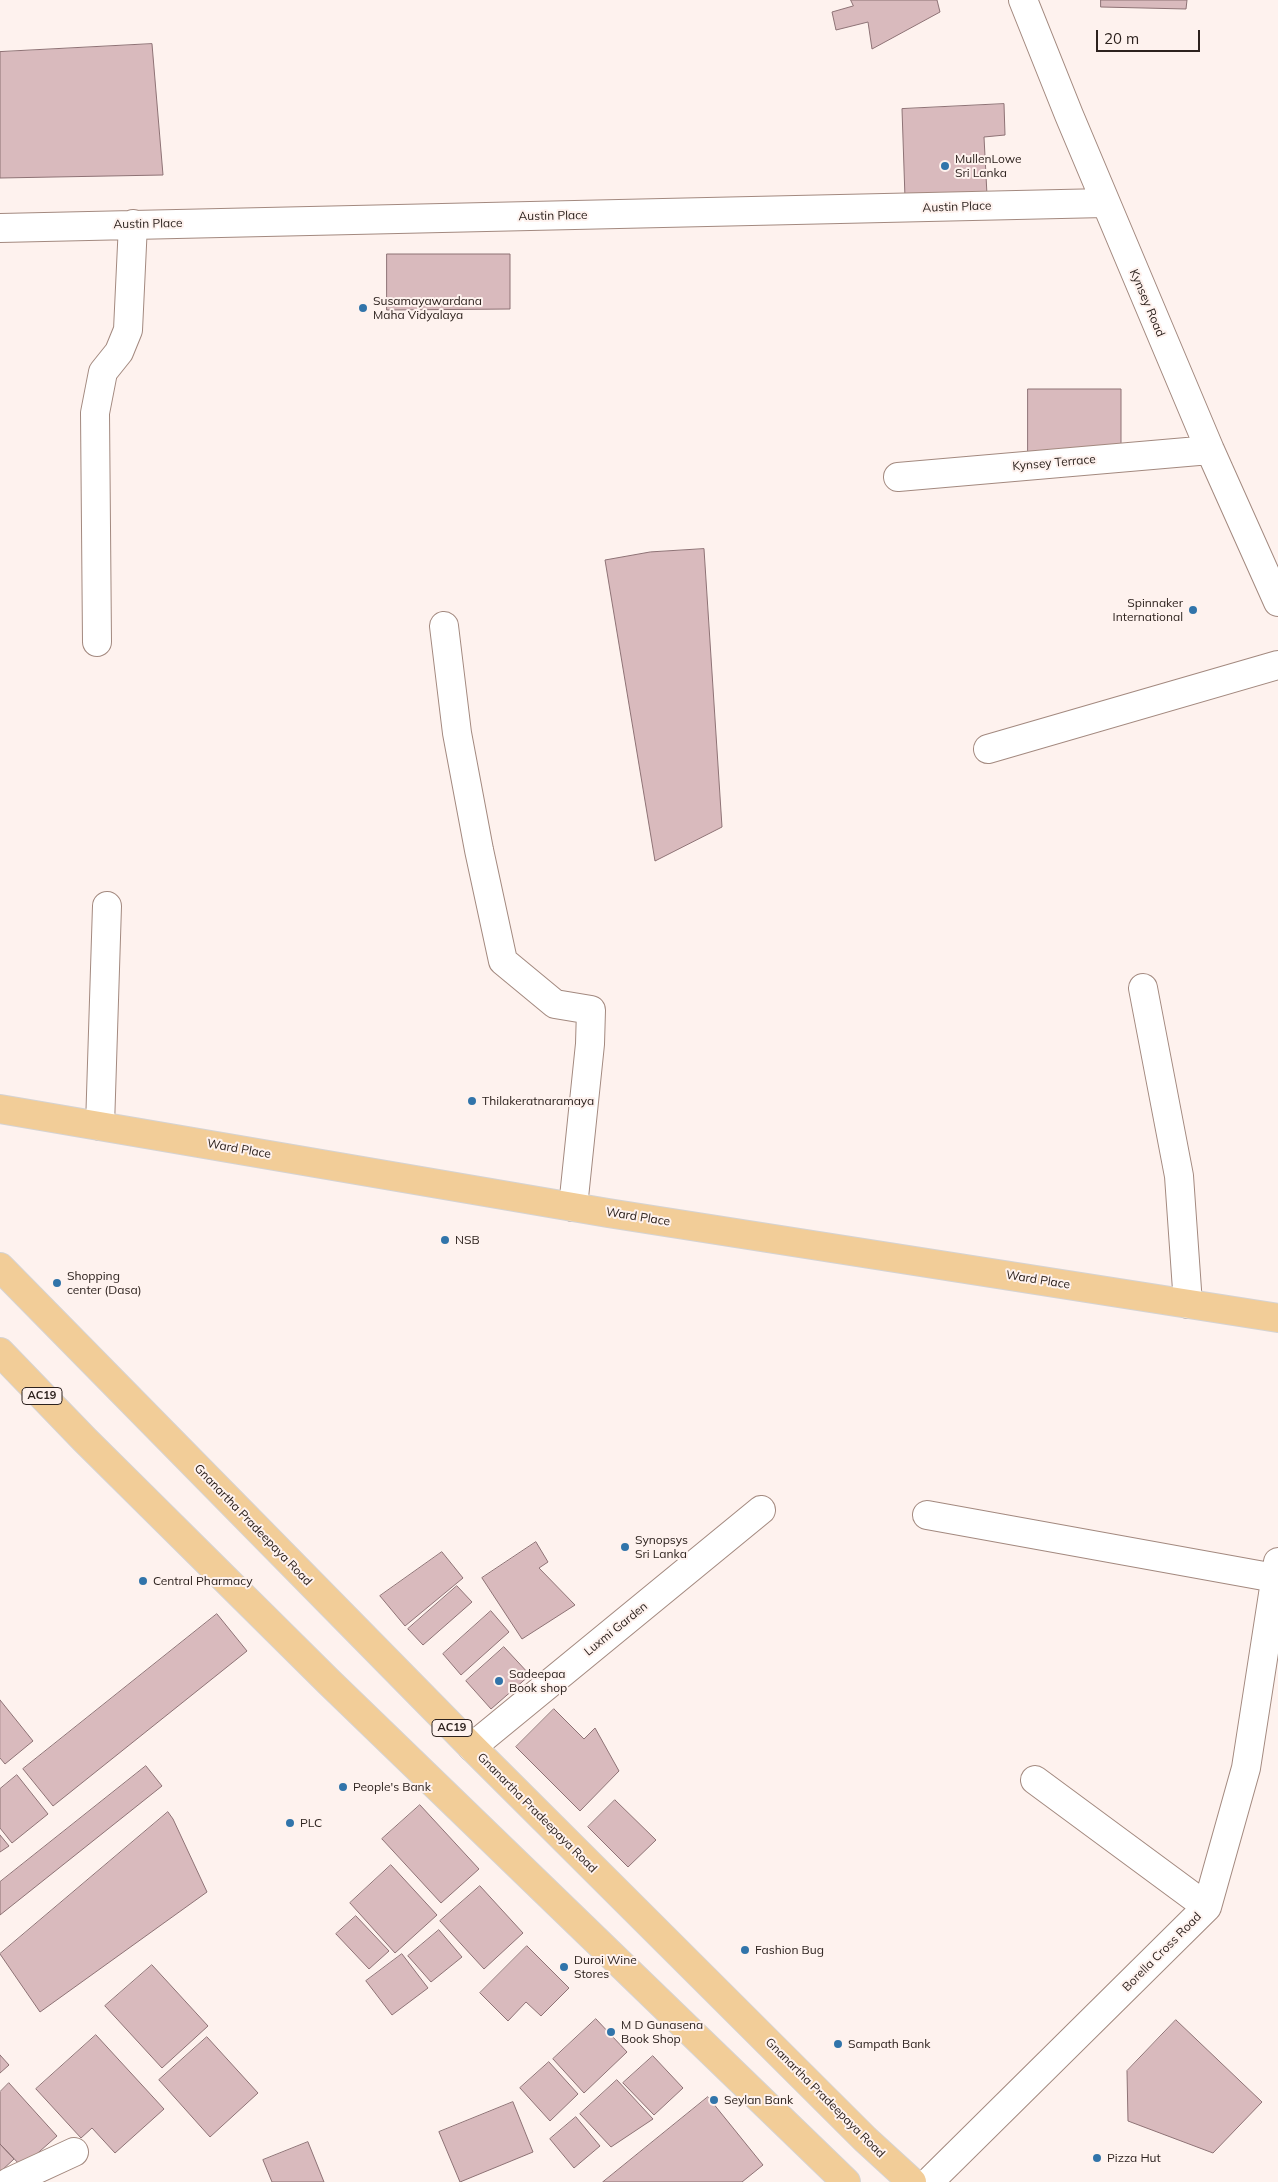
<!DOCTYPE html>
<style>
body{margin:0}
#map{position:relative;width:1278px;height:2182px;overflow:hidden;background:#fef2ee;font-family:Mulish,sans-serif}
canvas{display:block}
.scale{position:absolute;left:1096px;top:30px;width:104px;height:22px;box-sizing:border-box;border:2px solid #2d221e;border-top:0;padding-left:6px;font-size:15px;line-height:18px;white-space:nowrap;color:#2d221e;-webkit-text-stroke:4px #fef2ee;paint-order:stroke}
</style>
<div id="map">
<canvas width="1278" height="2182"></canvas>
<div class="scale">20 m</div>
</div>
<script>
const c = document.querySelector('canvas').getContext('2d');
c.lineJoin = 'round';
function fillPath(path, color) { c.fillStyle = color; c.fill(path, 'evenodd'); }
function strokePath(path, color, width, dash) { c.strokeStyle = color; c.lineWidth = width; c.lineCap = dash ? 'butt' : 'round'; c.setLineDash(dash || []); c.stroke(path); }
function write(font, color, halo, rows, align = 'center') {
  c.font = font + ' Mulish,sans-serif'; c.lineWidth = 4; c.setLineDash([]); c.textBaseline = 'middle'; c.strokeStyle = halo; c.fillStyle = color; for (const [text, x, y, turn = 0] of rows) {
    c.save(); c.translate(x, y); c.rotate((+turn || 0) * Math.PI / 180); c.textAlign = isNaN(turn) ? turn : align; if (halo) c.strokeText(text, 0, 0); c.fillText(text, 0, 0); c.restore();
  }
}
const building = new Path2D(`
 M851 0H937L940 12 872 49 868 22 836 30 832 12 853 6Z
 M1101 0H1187L1186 9 1101 7Z
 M152 44 163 175 0 178V52Z
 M1004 104 1005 135 984 137 987 195 905 198 902 109Z
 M387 254H510V309L387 310Z
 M1028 389H1121V454L1028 455Z
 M704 549 722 827 655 861 605 560 650 552Z
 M536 1542 548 1562 539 1568 575 1605 522 1639 482 1578Z
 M442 1552 463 1578 405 1626 380 1596Z
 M457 1586 472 1602 423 1645 408 1629Z
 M491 1611 509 1632 461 1675 443 1654Z
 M217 1614 247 1651 53 1806 23 1769Z
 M504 1647 530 1675 491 1709 466 1681Z
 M0 1700 33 1741 5 1764 0 1758Z
 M554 1709 584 1739 595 1728 619 1771 580 1811 516 1747Z
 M146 1766 162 1786 0 1915V1882Z
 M17 1775 48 1814 12 1843 0 1828V1789Z
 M615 1800 656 1840 628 1867 588 1827Z
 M420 1805 479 1869 441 1903 382 1839Z
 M168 1812 173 1819 207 1892 40 2012 0 1954Z
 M0 1835 9 1846 0 1852Z
 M391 1865 437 1915 395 1953 350 1903Z
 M480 1886 523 1933 484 1969 440 1921Z
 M356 1916 389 1951 369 1969 336 1934Z
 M439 1930 462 1957 431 1982 408 1956Z
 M527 1946 569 1988 541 2016 526 2002 508 2021 480 1993Z
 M402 1954 428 1988 392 2015 366 1981Z
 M152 1965 208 2026 162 2068 105 2006Z
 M596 2019 627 2052 584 2093 553 2059Z
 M1176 2020 1262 2102 1213 2153 1128 2121 1127 2071Z
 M96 2035 164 2109 115 2153 92 2128 81 2138 36 2089Z
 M207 2037 258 2093 210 2137 159 2080Z
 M0 2055 9 2065 0 2073Z
 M653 2056 683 2088 654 2115 623 2083Z
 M549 2062 578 2094 550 2121 520 2088Z
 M617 2080 653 2119 611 2147 580 2114Z
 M9 2083 57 2136 22 2167 0 2144V2092Z
 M708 2097 763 2165 742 2182H603Z
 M513 2102 533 2152 460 2182 439 2132Z
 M576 2117 600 2146 574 2168 550 2139Z
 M308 2142 324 2182H272L263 2160Z
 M0 2144 14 2159 0 2172Z`);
const minor = new Path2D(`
 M1023 0 1069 115 1210 450 1278 602
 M0 228 1105 203
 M898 477 1210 450
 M444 626 457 733 479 850 503 961 555 1004 591 1010 590 1044 573 1207
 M97 642 95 413 103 372 119 352 128 330 133 224
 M988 749 1278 665
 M1143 988 1179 1176 1188 1304
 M100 1126 107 906
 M927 1515 1275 1578
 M472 1747 761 1510
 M1035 1780 1207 1907
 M9 2182 74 2152
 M929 2182 1207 1907 1246 1768 1278 1562`);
const major = new Path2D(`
 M0 1109 608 1213 1278 1318
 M0 1267 472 1747 865 2139 912 2182
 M0 1352 85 1440 329 1682 846 2182`);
const markers = [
 [945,166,5,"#3174aa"],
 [363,308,5,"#3174aa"],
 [1193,610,5,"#3174aa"],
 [472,1101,5,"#3174aa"],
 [445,1240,5,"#3174aa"],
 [57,1283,5,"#3174aa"],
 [625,1547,5,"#3174aa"],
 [143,1581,5,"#3174aa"],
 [499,1681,5,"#3174aa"],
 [343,1787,5,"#3174aa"],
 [290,1823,5,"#3174aa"],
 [745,1950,5,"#3174aa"],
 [564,1967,5,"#3174aa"],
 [611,2032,5,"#3174aa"],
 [838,2044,5,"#3174aa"],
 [714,2100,5,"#3174aa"],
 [1097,2158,5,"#3174aa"]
];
const shields = [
 [42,1396,40],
 [452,1728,40]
];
const shieldNames = [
 ["AC19",42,1396],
 ["AC19",452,1728]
];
const poiNames = [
 ["MullenLowe",955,159],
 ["Sri Lanka",955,173],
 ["Susamayawardana",373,301],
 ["Maha Vidyalaya",373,315],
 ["Spinnaker",1183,603,"right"],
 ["International",1183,617,"right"],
 ["Thilakeratnaramaya",482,1101],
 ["NSB",455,1240],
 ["Shopping",67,1276],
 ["center (Dasa)",67,1290],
 ["Synopsys",635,1540],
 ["Sri Lanka",635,1554],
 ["Central Pharmacy",153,1581],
 ["Sadeepaa",509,1674],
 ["Book shop",509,1688],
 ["People's Bank",353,1787],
 ["PLC",300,1823],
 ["Fashion Bug",755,1950],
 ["Duroi Wine",574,1960],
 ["Stores",574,1974],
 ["M D Gunasena",621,2025],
 ["Book Shop",621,2039],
 ["Sampath Bank",848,2044],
 ["Seylan Bank",724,2100],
 ["Pizza Hut",1107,2158]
];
const streetNames = [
 ["Austin Place",957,207,-2],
 ["Austin Place",553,216,-1],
 ["Austin Place",148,224,-1],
 ["Kynsey Road",1147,303,67],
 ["Kynsey Terrace",1054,463,-5],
 ["Ward Place",239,1149,10],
 ["Ward Place",638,1217,9],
 ["Ward Place",1038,1280,9],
 ["Gnanartha Pradeepaya Road",253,1525,46],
 ["Luxmi Garden",616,1629,-39],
 ["Gnanartha Pradeepaya Road",537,1813,45],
 ["Borella Cross Road",1162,1952,-45],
 ["Gnanartha Pradeepaya Road",825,2098,45]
];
fillPath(building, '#d9babd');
strokePath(building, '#8e7275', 1);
strokePath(minor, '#a3897f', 30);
strokePath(major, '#d5d3d2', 30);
strokePath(minor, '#fff', 28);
strokePath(major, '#f2cd98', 28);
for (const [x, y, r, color] of markers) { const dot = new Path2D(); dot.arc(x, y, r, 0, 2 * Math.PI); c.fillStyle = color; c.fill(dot); strokePath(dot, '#fef2ee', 2); }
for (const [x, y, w] of shields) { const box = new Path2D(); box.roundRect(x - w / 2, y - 8.5, w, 17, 4); c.fillStyle = '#fef2ee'; c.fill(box); strokePath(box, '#2d221e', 1); }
write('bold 11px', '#2d221e', null, shieldNames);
write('12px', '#2d221e', '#fef2ee', poiNames, 'left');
write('12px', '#2d221e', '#fef2ee', streetNames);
</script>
